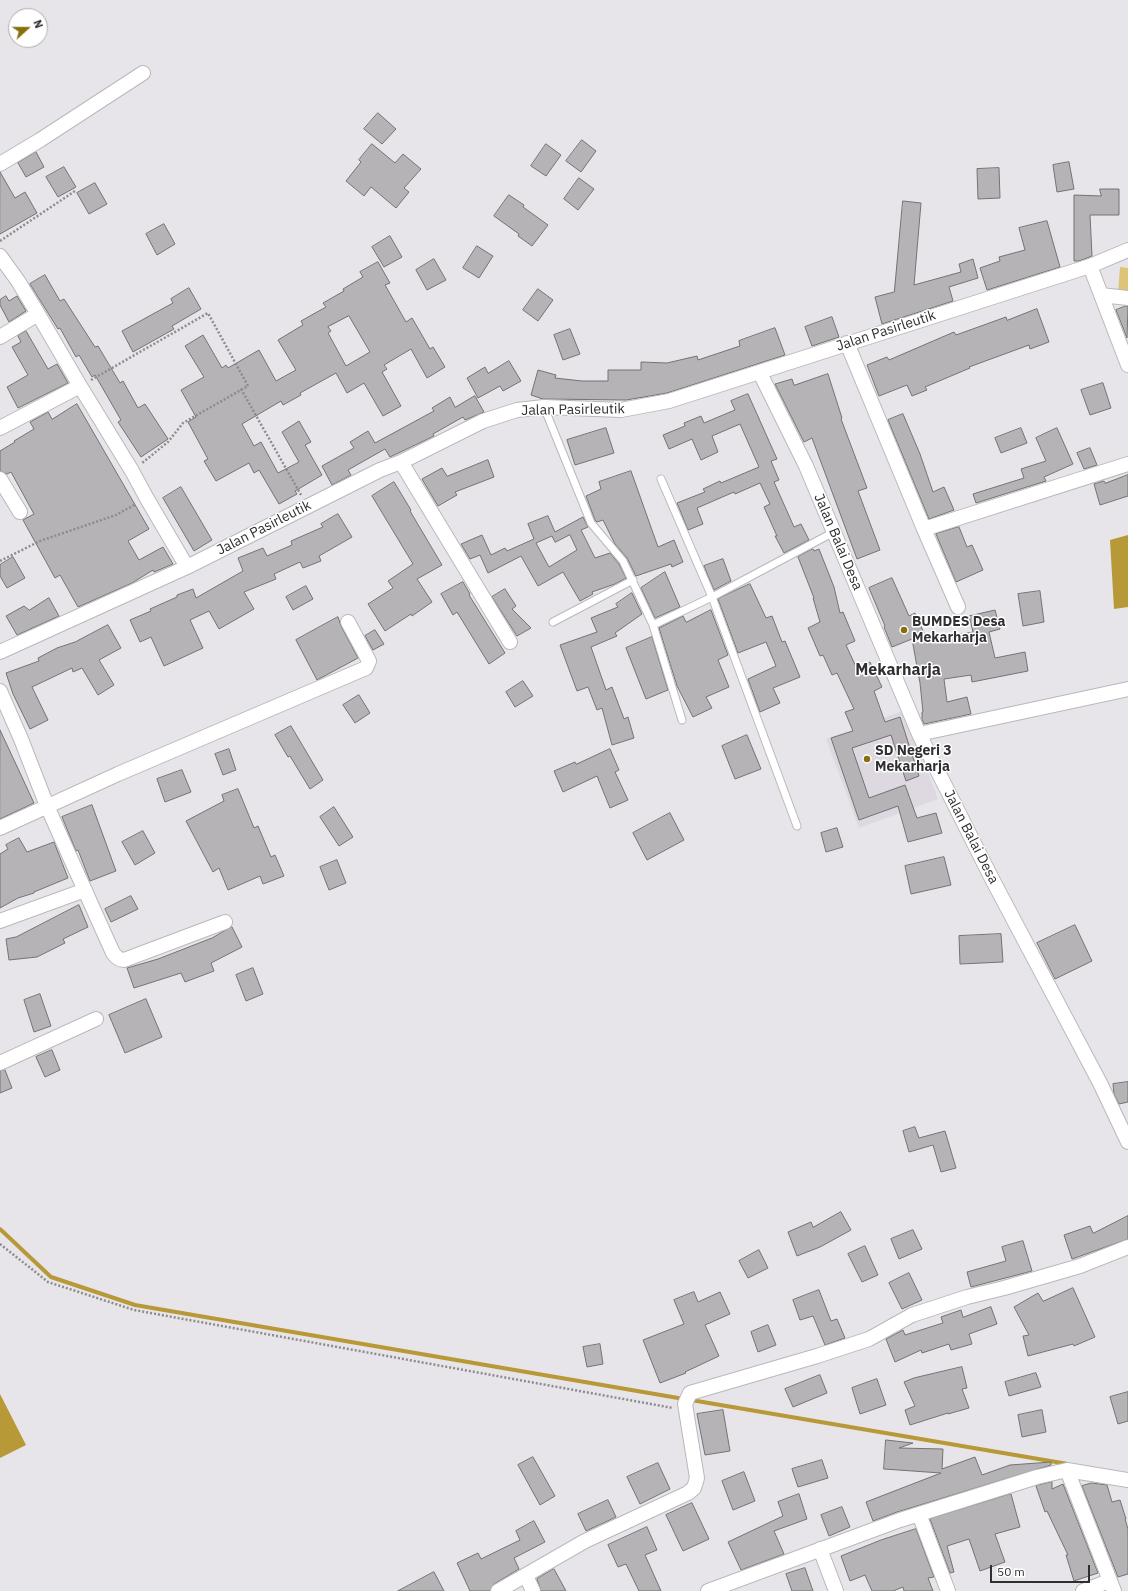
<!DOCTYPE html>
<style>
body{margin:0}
#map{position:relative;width:1128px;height:1591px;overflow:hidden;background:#e7e5e9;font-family:"IBM Plex Sans",sans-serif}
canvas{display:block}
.north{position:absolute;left:8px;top:8px;width:40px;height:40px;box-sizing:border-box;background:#fff;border:1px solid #acabac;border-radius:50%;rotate:69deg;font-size:11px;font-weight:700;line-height:16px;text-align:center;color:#2f2e30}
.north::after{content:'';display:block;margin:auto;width:14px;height:18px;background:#886e0d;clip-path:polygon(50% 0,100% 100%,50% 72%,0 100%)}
.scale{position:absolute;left:990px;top:1565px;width:100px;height:18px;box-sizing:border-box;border:2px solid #2f2e30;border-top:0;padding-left:5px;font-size:12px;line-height:14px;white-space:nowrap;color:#2f2e30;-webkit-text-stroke:3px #fff;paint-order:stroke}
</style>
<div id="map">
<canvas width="1128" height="1591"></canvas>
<div class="north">N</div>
<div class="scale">50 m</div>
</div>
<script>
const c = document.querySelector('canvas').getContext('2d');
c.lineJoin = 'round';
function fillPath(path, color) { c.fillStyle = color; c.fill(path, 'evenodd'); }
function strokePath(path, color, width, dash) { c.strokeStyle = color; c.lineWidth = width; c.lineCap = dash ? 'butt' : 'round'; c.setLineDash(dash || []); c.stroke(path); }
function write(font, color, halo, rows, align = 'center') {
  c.font = font + ' "IBM Plex Sans",sans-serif'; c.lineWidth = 3; c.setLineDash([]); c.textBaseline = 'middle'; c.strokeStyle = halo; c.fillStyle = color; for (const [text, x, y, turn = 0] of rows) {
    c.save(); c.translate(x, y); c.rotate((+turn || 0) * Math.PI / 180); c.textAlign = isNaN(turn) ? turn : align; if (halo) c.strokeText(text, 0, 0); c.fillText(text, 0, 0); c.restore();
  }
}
const built = new Path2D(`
 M905 710 938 799 859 828 826 739Z`);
const green = new Path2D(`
 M1120 267 1128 268V294L1118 293Z`);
const water = new Path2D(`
 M1128 535V607L1114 609 1110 540Z
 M0 1394 26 1445 0 1458Z`);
const stream = new Path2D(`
 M0 1229 51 1277 135 1305 684 1399
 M691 1400 1068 1464`);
const building = new Path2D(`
 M378 113 396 129 382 144 364 129Z
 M582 140 596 151 581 172 566 161Z
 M372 144 395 163 403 154 421 169 404 188 409 192 396 208 371 187 364 196 346 181 361 162 359 160Z
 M546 144 561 155 546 176 531 166Z
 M36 152 44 167 26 177 18 163Z
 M1069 162 1074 189 1057 192 1053 165Z
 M64 167 76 187 58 197 46 177Z
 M999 168 1000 198 978 199 977 169Z
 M0 172 15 198 25 192 37 213 0 234Z
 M579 178 594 189 578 210 564 199Z
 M95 183 107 204 89 214 77 193Z
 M1100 189H1119V215H1090L1092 256 1079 261H1074V195L1101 196Z
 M509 195 524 205 523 207 548 225 532 246 518 236 519 234 494 216Z
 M903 201 921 203 914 285 961 272 959 264 973 259 978 278 949 287 953 301 882 324 875 297 894 292Z
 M1047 221 1060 267 987 290 980 268 1000 261 999 257 1025 250 1019 228Z
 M164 224 175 244 157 255 146 234Z
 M390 236 402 257 384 267 372 247Z
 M477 246 493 256 479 278 463 268Z
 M434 259 446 280 427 290 416 270Z
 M378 262 390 283 385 285 406 322 412 318 430 349 433 347 445 367 427 378 411 349 384 365 387 369 382 372 401 406 383 416 364 383 347 393 336 373 300 393 301 395 283 405 281 401 242 424 254 446 261 442 278 473 299 462 282 432 299 421 311 442 305 445 322 475 295 491 297 494 279 504 259 470 254 473 249 463 216 481 204 461 208 459 188 422 196 417 181 390 204 377 185 346 203 335 222 368 226 365 228 368 259 350 276 381 296 370 278 340 303 325 301 321 326 307 323 303 344 291 343 289 363 277 360 272ZM349 316 370 352 346 366 328 333 331 331 328 327Z
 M45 275 60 301 64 299 95 347 98 346 120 383 123 381 138 408 145 404 168 439 141 457 118 422 121 420 95 375 92 377 79 355 76 357 60 328 58 329 30 284Z
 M189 288 201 309 172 326 174 329 133 352 122 331 173 303 171 299Z
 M538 289 553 300 538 321 523 310Z
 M6 296 9 301 17 296 26 311 9 322 0 305V300Z
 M1126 306H1128L1127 338 1116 310Z
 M1037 309 1049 342 1030 349 1029 345 969 367 970 368 925 387 927 390 912 396 907 385 879 396 867 365 887 357 889 360 954 332 956 335 1006 317 1007 320Z
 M832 317 839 337 812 346 805 327Z
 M775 328 785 355 667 393 626 400 543 399 531 395 538 370 556 375 555 378 582 381H608V370H641V362L667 363 697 356 698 360 740 346 739 341Z
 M570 329 580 354 563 360 554 335Z
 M26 331 48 369 57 364 68 383 18 408 7 387 28 375 12 347 21 342 18 336Z
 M509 361 521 381 503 391 500 386 478 398 467 378 485 367 488 373Z
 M828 374 842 418 841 419 867 488 858 491 880 550 857 559 812 438 804 442 775 384 792 379 794 385Z
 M1103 383 1111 408 1090 415 1081 390Z
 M748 394 777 459 771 461 779 480 774 482 794 527 801 524 809 540 784 553 775 536H777L764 507 770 504 760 483 735 494 734 492 697 508 703 524 688 530 677 503 705 492 703 489 720 481 721 483 759 467 740 424 712 436 718 452 701 460 692 439 669 449 663 435 685 426 684 423 701 416 704 423 735 410 731 401Z
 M475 396 484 412 465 420 463 417 433 434 434 436 390 457 385 449 348 470 351 475 332 485 322 466 354 448 350 442 368 431 375 443 434 411 432 408 450 397 455 407Z
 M77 404 149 529 128 541 139 560 163 547 173 564 154 572 153 570 132 583 78 607 60 575 55 578 23 520 34 514 11 472 7 474 0 471V451L15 442 14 441 34 429 30 422 48 412 52 419Z
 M903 414 920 454 933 492 944 487 954 510 929 519 888 420Z
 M606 428 614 453 575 465 567 440Z
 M1021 428 1027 443 1001 453 995 438Z
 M1057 428 1073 464 1044 477 1046 481 976 503 973 494 1024 478 1021 469 1046 461 1036 438Z
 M1090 448 1097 465 1084 469 1077 453Z
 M488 460 494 477 455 492 457 495 438 506 422 479 442 468 447 476Z
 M631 471 658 547 674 540 683 562 672 567 671 564 636 576 627 558 615 544 603 520 597 522 595 520 586 496 601 489 599 482Z
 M1128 475V496L1100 505 1094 484 1104 481 1105 483Z
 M394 482 411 510 410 511 442 565 417 579 432 602 412 616 411 614 385 631 368 604 393 588 388 581 413 564 372 496Z
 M181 487 212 540 194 551 163 498Z
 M338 514 352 537 319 556 321 561 303 568 300 562 274 574 276 579 244 592 254 609 219 629 209 611 190 620 203 648 164 666 151 637 140 642 130 620 151 611 150 609 177 597V595L193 589 196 598 243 571 238 558 263 548 267 556 292 545 291 541 323 527 321 524Z
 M548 516 555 532 583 517 588 527 581 530 595 558 610 553 619 564 626 578 615 584 592 592 593 594 580 601 563 572 538 586 521 556 488 573 480 555 470 559 461 544 482 535 491 555 505 548 507 551 534 539 528 524ZM570 535 577 550 549 567 536 543 552 536 555 542Z
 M959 527 967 547 972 545 983 570 956 582 936 534Z
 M813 549 814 551 819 549 834 587 840 613 843 612 855 641 846 645 857 669 870 662 882 687 874 691 885 722 900 717 919 776 906 781 891 735 852 748 869 798 905 785 917 818 936 813 942 833 908 842 898 806 859 820 831 738 853 731 845 712 854 709 837 673 832 675 823 655 820 656 808 628 820 622 813 598H814L798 557Z
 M13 557 25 578 7 588 0 576V565Z
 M723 559 731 581 714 590 704 566Z
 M665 572 680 607 655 618 641 588Z
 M892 578 909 616 915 613 927 640 973 632 969 616 995 610 1000 629 989 632 995 658 1025 652 1028 671 972 682 971 675 944 679 947 702 967 697 971 714 924 724 922 719V712H923L920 683 912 639 892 647 884 627 885 626 869 588Z
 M463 582 470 594 469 595 505 653 489 664 457 612 453 615 441 594Z
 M750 584 766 618 772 616 782 642 785 641 800 677 773 688 780 703 760 712 748 679 776 666 766 642 738 653 718 599Z
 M306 586 313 599 293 610 286 597Z
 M505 589 516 606 512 609 531 628 517 636 492 597Z
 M1040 591 1044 622 1023 626 1018 594Z
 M632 593 642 614 615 633 617 636 591 647 606 690 612 687 624 719 628 717 634 738 612 745 602 708 597 710 588 687 577 691 560 645 597 632 591 618 618 607 616 604Z
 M49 598 59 616 17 635 6 616 24 606 29 610Z
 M711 610 728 655 718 660 729 687 706 697 712 708 693 717 677 686 659 628 683 616 686 622Z
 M338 617 341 626 358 658 317 680 296 640Z
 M108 625 121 648 99 660 114 685 98 695 82 668 73 672 72 668 32 687 48 720 30 729 13 694 6 673 39 661 38 658 57 648 75 642Z
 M375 630 384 644 373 650 365 636Z
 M652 637 668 690 646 699 626 648Z
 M523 681 533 696 515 707 506 692Z
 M359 695 370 713 355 723 343 705Z
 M291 726 323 780 310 789 290 756 288 757 275 735Z
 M0 730 34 803 0 819Z
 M747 735 761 769 735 779 722 746Z
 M229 749 236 770 223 775 215 754Z
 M610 749 619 770 615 772 628 800 610 808 597 776 563 792 554 771 575 762 576 764Z
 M182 770 191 792 165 802 157 779Z
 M238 789 254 828 258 826 271 857 275 855 284 876 263 884 260 876 228 890 219 868 213 872 186 821 224 801 222 795Z
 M92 805 116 871 90 881 78 850 76 851 62 817Z
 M334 807 353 837 339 846 320 817Z
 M670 813 684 840 647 860 633 833Z
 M837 828 843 847 826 852 821 833Z
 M143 831 155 853 135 865 122 842Z
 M19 838 27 852 54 842 68 878 34 892V893L18 898 0 908V854L8 849 6 845Z
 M944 857 951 885 911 894 905 866Z
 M337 860 346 883 329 890 320 867Z
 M131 896 138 909 111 922 105 909Z
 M79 905 88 927 63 939 65 943 37 957 9 960 6 939 16 937Z
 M1075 925 1092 961 1055 979 1037 943Z
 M232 927 242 947 211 963 214 971 185 982 181 973 134 988 127 968 158 959 212 938Z
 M1001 934 1003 962 960 964 959 936Z
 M253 968 263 994 246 1001 236 975Z
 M40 994 51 1026 34 1032 24 1000Z
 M146 999 162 1037 125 1053 109 1015Z
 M52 1050 60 1070 45 1077 36 1057Z
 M5 1070 12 1088 0 1093V1071Z
 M1128 1082V1102L1119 1104 1114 1094 1113 1084Z
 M915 1127 919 1138 945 1131 956 1168 941 1172 933 1145 909 1152 903 1131Z
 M841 1212 851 1230 820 1247 797 1256 788 1232 811 1222 813 1227Z
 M1128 1216V1239L1072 1259 1064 1235 1090 1226 1093 1233Z
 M913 1230 922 1249 899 1259 891 1239Z
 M1023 1241 1032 1271 971 1287 967 1272 1006 1261 1002 1247Z
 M865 1246 878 1275 862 1282 848 1254Z
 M759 1250 768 1268 748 1278 739 1261Z
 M909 1273 922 1300 902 1309 889 1283Z
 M1073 1288 1095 1337 1074 1346 1073 1344 1028 1356 1023 1336 1029 1335 1014 1307 1038 1293 1043 1301Z
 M819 1290 831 1321 837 1319 845 1338 825 1345 813 1316 800 1320 793 1300Z
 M694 1292 698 1302 720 1292 730 1314 705 1325 719 1356 685 1372 686 1373 660 1383 643 1340 684 1324 674 1300Z
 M991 1307 997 1324 969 1334 972 1344 951 1350 949 1344 922 1353 921 1350 895 1362 886 1339 903 1330 905 1335 943 1323 941 1317 961 1310 963 1317Z
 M768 1325 776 1345 758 1352 751 1332Z
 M600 1344 603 1364 587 1367 583 1347Z
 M962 1367 967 1388 962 1389 969 1408 948 1414V1413L910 1425 905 1410 915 1406 904 1382 914 1378Z
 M1036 1373 1041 1387 1009 1396 1005 1382Z
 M820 1375 827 1393 793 1407 785 1389Z
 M877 1379 886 1405 860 1414 852 1388Z
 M1128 1392V1421L1118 1424 1110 1397Z
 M723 1410 730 1451 705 1455 697 1414Z
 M1042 1410 1046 1432 1022 1437 1018 1415Z
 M886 1440 913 1443 899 1448 943 1449 942 1469 975 1457 982 1475 1010 1465 1051 1462V1465L897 1512 873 1521 866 1502 941 1473 884 1469Z
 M533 1457 555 1496 540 1505 518 1465Z
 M822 1460 828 1478 798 1487 792 1469Z
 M658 1463 670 1489 640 1504 627 1477Z
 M744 1472 755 1501 733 1510 722 1481Z
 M1052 1482V1489L1063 1484 1098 1573 1074 1581 1066 1555H1068L1047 1511 1045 1512 1036 1486Z
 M1092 1483 1107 1485 1112 1502 1120 1500 1126 1519H1125L1128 1529V1574L1118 1577 1082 1486Z
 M799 1494 807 1519 774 1531 784 1554 741 1570 728 1542 783 1516 778 1502Z
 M1011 1494 1020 1527 995 1534 1005 1562 980 1571 969 1539 947 1546 954 1572 950 1573 930 1519Z
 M608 1500 616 1517 586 1531 578 1514Z
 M692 1503 709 1539 683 1551 666 1515Z
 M842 1507 850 1527 829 1536 821 1515Z
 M534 1521 545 1542 514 1558 519 1569 494 1584 490 1591H470L457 1563 478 1553 481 1559 520 1540 516 1531Z
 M647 1527 657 1550 645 1555 661 1591H639L626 1564 618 1567 608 1545Z
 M916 1529 934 1577 928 1578 933 1591H904L903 1587 893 1591H872L865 1575 850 1581 841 1556 881 1540Z
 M805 1568 813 1591H792L786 1574Z
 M554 1569 566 1591H541L537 1579Z
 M434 1572 444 1591H398Z`);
const path = new Path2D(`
 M0 241 75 191
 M91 380 208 313 248 386 183 423 168 442 142 463
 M241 389 301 495
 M0 561 40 541 116 515 136 504
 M0 1244 48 1282 134 1310 673 1408`);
const lane = new Path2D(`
 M544 407 591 523 623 561 653 625 712 597 797 826
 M661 479 712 597 834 532
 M553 622 633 580
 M653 625 682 720`);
const street = new Path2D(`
 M0 164 40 140 143 73
 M0 256 18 281 38 314 0 337
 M1090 266 1128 365
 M1101 295 1128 298
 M38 314 80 386 132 471 146 497 187 567
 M847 343 924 529 1128 464
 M760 373 806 466 919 734 991 877 1100 1083 1128 1142
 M0 428 80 386
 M401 462 510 642
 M0 479 20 512
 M924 529 958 607
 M0 652 187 567 380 470 401 462 483 421 517 410 544 407 621 410 669 401 1090 266 1128 250
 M0 691 21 739 47 806 113 953C116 957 119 960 124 960L225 922
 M919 734 1128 689
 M0 828 118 774 366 668 369 661 348 622
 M0 921 85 890
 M0 1063 96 1019
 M1067 1470 1114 1591
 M919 1514 948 1591
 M820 1549 836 1591
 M526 1576 533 1591
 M498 1591 585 1541 688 1493 694 1488 697 1478 685 1404 690 1393 817 1356 869 1339 912 1315 967 1297 1004 1288 1080 1266 1128 1247
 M708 1591 900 1520 1037 1477 1067 1470 1128 1480
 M1083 1591 1109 1581`);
const markers = [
 [904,630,4,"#886e0d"],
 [867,759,4,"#886e0d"]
];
const streetNames = [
 ["Jalan Pasirleutik",886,331,-18],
 ["Jalan Pasirleutik",573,410,-1],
 ["Jalan Pasirleutik",264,528,-27],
 ["Jalan Balai Desa",838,542,67],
 ["Jalan Balai Desa",971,837,63]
];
const poiNames = [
 ["BUMDES Desa",912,622],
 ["Mekarharja",912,638],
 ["SD Negeri 3",875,751],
 ["Mekarharja",875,767]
];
const quarterNames = [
 ["Mekarharja",898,670]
];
fillPath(built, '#ded8e1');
fillPath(green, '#dec476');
fillPath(water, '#b89937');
strokePath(stream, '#b89937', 4);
fillPath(building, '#b6b3b7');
strokePath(building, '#747275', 1);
strokePath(lane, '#bab8bb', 9);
strokePath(street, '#bab8bb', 16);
strokePath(path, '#8c8b8e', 2.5, [2, 2]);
strokePath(lane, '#fff', 7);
strokePath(street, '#fff', 14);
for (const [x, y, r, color] of markers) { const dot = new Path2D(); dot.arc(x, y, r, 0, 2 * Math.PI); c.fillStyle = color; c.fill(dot); strokePath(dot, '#fff', 1.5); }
write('14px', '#2f2e30', '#fff', streetNames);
write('bold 14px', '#2f2e30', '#fff', poiNames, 'left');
write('bold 16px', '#2f2e30', '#fff', quarterNames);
</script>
